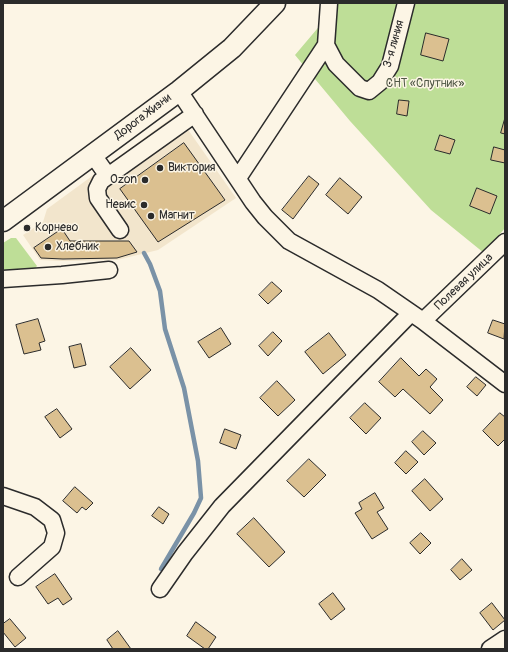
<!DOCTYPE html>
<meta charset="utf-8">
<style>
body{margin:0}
#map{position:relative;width:508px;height:652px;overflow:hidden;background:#fcf5e5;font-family:Pangolin,sans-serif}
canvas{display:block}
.frame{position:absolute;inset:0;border:4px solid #2b2b2b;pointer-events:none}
</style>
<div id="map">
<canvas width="508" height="652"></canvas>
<div class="frame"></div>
</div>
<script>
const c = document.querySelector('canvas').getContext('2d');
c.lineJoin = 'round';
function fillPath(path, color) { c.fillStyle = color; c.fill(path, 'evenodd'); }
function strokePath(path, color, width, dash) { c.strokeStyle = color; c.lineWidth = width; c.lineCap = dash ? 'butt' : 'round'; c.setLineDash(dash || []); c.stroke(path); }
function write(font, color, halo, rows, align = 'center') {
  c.font = font + ' Pangolin,sans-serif'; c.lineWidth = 3; c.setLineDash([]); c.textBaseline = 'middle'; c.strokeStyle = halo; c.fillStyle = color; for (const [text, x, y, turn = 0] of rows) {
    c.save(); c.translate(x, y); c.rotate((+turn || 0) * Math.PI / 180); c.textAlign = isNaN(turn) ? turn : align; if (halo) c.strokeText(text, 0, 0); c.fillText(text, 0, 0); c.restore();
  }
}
const built = new Path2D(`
 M177 114 236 198 158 250 117 260 62 261 40 260 23 235 43 222 47 209Z`);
const green = new Path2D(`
 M339 3H505V228L484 253 431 210 350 121 295 55Z
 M11 238H16L37 266 32 272 3 275V243Z`);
const stream = new Path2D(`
 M144 253 150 264 160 291 165 329 184 388 198 461 201 498 194 513 161 569`);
const building = new Path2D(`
 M426 33 449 39 443 61 421 55Z
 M399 100 409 101 407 116 397 114Z
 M505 118V134L501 133Z
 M440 135 455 140 450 154 435 150Z
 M184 143 225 200 158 242 120 189Z
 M494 147 505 150V163L491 160Z
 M309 176 319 184 293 219 282 210Z
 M340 178 362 197 348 214 326 195Z
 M477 188 497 196 490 214 470 206Z
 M62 229 70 241H129L137 252 117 258 63 259 41 258 34 248Z
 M272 282 282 291 268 304 259 295Z
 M38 319 45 341 39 343 41 350 24 354 16 325Z
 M493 320 505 324 504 339 488 333Z
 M221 328 231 344 209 358 198 342Z
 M273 332 282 341 268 356 259 346Z
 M329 333 346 355 323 374 305 352Z
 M81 344 86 365 74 368 69 347Z
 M131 348 151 370 130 389 110 367Z
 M401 358 419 376 426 369 437 379 430 387 443 400 430 414 403 389 395 397 379 382Z
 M476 377 486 385 477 396 467 387Z
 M277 381 295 400 278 416 260 398Z
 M365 403 381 418 366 434 350 418Z
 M57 409 72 429 60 438 45 417Z
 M500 413 505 417V439L498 446 483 431Z
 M225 429 241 435 236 449 220 443Z
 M423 431 436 443 424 455 412 442Z
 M406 451 418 462 406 474 395 463Z
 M309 459 326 475 304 497 287 481Z
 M425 479 443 499 430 511 412 491Z
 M75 487 93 503 86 510 82 507 77 513 63 501Z
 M375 493 384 508 377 512 388 529 372 539 355 513 362 509 359 503Z
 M159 507 169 514 163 524 152 516Z
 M254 518 285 552 269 567 237 534Z
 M421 533 431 543 420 554 410 543Z
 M462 559 472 570 460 580 451 570Z
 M55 574 72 599 63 605 58 598 48 604 36 587Z
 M333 593 345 609 331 620 319 604Z
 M492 603 505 620 493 630 480 613Z
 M10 619 26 638 15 647 3 632V624Z
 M196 622 216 637 208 649H205L187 636Z
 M118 631 131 649H113L107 640Z`);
const minor = new Path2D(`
 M329 3 326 45 336 64 360 88 369 91 380 82 390 66 406 3
 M179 91 253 202 265 217 289 241 378 290 423 321 505 384
 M93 155 108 176
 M238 178 326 45
 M120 230 98 198 97 189 101 181 195 114
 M3 279 62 275 109 270
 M423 321 505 242
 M3 496 35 507 52 520 56 533 52 547 18 577
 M160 589 185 553 222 506 411 313
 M490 649 505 639`);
const major = new Path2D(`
 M3 221 179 91 232 48 275 3`);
const markers = [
 [160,168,4,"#2b2b2b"],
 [145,180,4,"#2b2b2b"],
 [144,205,4,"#2b2b2b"],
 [151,216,4,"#2b2b2b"],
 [27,228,4,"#2b2b2b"],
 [48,247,4,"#2b2b2b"]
];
const streetNames = [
 ["3-я линия",394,44,-74],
 ["Дорога Жизни",143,117,-37],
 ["Полевая улица",464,282,-44]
];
const parkNames = [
 ["СНТ «Спутник»",425,84]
];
const poiNames = [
 ["Виктория",168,168],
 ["Ozon",137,180,"right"],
 ["Невис",136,205,"right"],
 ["Магнит",159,216],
 ["Корнево",35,228],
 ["Хлебник",56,247]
];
fillPath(built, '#f2e5cc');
fillPath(green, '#bede97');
strokePath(stream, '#7a92a7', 4.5);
fillPath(building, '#dbc090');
strokePath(building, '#2b2b2b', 1);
strokePath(minor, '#2b2b2b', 19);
strokePath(major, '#2b2b2b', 23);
strokePath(minor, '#fcf5e5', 16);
strokePath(major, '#fcf5e5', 20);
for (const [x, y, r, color] of markers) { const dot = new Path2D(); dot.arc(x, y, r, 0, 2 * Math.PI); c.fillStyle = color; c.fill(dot); strokePath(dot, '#fcf5e5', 1.5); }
write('12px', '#2b2b2b', '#fcf5e5', streetNames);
write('12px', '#505846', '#fcf5e5', parkNames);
write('12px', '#2b2b2b', '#fcf5e5', poiNames, 'left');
</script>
